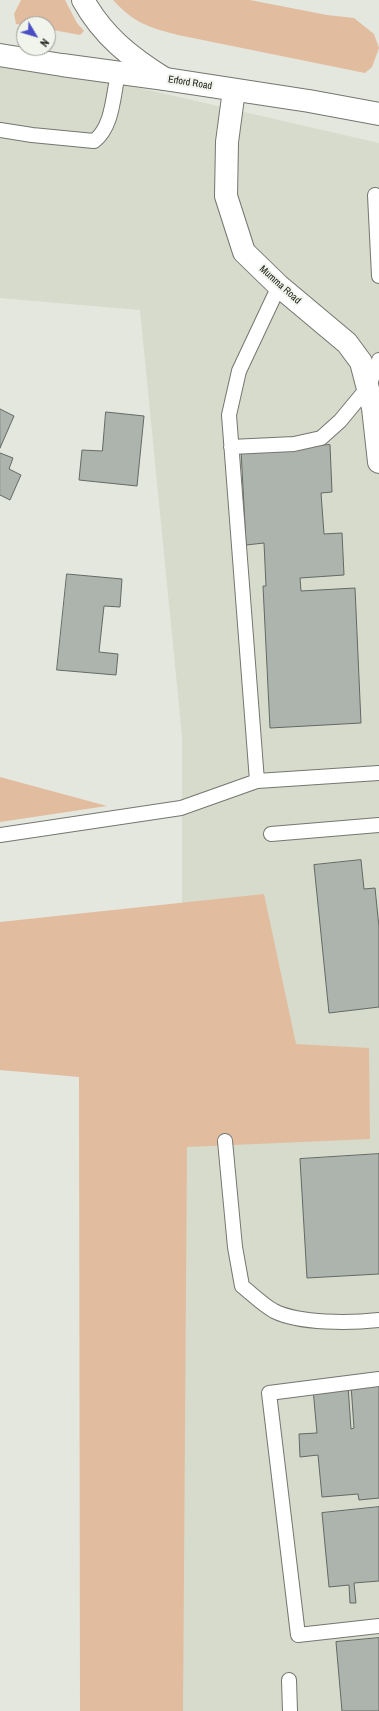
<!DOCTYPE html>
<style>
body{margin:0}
#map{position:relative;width:379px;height:1711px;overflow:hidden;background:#e4e7de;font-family:"Archivo Narrow",sans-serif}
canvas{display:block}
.north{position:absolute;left:16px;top:16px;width:40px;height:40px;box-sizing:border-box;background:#f1f4eb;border:1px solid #9a9c96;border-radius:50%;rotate:128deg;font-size:11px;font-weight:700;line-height:16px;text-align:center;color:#181916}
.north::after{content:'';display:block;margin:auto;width:14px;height:18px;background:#494ec4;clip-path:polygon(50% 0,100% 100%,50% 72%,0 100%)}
</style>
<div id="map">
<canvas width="379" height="1711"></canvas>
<div class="north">N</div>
</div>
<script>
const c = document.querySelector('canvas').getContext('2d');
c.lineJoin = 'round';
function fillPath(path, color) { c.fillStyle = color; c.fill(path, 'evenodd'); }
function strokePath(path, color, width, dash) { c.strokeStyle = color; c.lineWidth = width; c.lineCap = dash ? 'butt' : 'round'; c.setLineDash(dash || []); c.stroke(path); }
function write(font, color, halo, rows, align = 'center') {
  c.font = font + ' "Archivo Narrow",sans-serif'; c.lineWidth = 4; c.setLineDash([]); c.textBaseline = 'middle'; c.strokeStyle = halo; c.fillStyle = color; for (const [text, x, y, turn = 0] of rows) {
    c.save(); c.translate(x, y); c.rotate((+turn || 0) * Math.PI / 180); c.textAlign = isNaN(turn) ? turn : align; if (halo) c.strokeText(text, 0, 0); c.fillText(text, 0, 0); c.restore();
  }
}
const built = new Path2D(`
 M0 56 379 143V1711H182V736L140 310 0 298Z`);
const green = new Path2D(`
 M21 0H65L77 23 84 31 80 35 48 29V24H24V25L16 24 14 14Z
 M113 0H250L327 15 354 18 374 34 379 48 372 67 365 73 178 35C148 27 134 23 113 0Z
 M0 777 107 806 0 822Z
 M264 894 296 1044 369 1048 370 1139 187 1147 183 1711H80L79 1077 0 1070V922Z`);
const building = new Path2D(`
 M0 409 14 416 0 448Z
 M106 412 144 416 137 486 79 480 82 450 102 451Z
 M330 445 332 492 321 493 324 534 342 533 344 575 300 578 301 591 355 588 361 723 270 728 263 586H266L264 543 246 545 241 450Z
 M0 453 13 458 9 469 21 475 10 500 0 495Z
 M67 574 122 579 120 607 104 606 99 652 118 654 116 675 57 670Z
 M361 860 364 889 375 888 379 927V1007L329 1013 314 865Z
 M379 1154V1274L307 1278 300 1159Z
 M379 1383V1498L359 1500 358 1494 322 1497 318 1455 300 1457 299 1434 317 1433 313 1389 348 1386 351 1429 354 1428 351 1385Z
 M379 1507V1581L354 1583 356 1603H350L349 1585 329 1587 322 1513Z
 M379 1638V1711H342L336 1642Z`);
const service = new Path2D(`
 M0 130 32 135 94 141C113 127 113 95 118 74
 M375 195 379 276
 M231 447 294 444 321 438 340 421 369 386 379 360
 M257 781 229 415 239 371 279 286
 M271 834 379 825
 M0 835 181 808 257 781 379 773
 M225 1141 235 1247 242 1286C252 1294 263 1305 274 1311 300 1324 351 1323 379 1320
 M379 1379 269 1393 298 1635 379 1626
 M289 1680 290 1711`);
const minor = new Path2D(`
 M234 90 227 142 226 196 244 252 279 286 347 343 361 362 373 408 379 462`);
const secondary = new Path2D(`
 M0 55 62 65 165 79 309 101 379 114`);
const primary = new Path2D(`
 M83 0C103 36 130 57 165 79`);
const streetNames = [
 ["Erford Road",190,83,9],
 ["Mumma Road",280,285,42]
];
fillPath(built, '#d6dbcc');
fillPath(green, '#e2bc9f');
fillPath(building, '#adb4ae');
strokePath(building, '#636a64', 1);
strokePath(service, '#74766f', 16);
strokePath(minor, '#74766f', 24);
strokePath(secondary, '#74766f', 24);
strokePath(primary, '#74766f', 24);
strokePath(service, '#fff', 14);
strokePath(minor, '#fff', 22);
strokePath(secondary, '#fff', 22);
strokePath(primary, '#fff', 22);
write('10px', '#181916', '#f1f4eb', streetNames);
</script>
